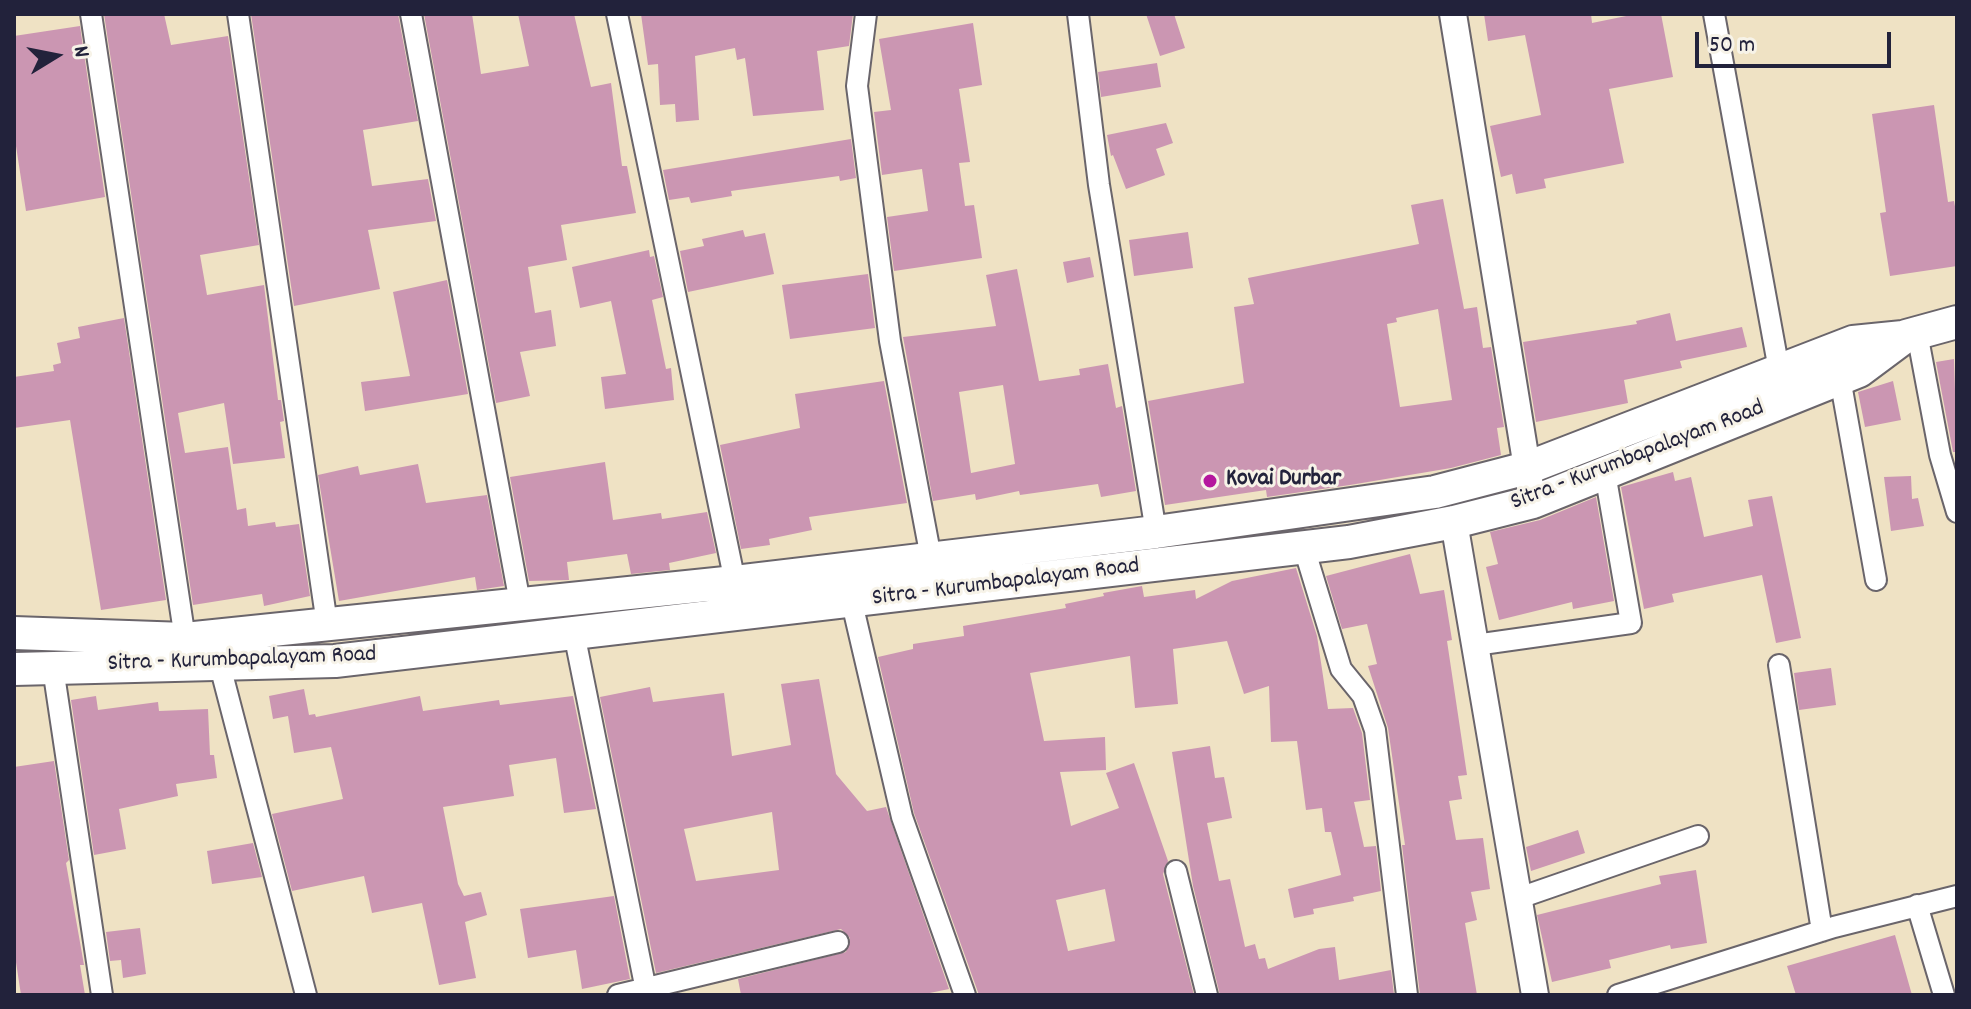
<!DOCTYPE html>
<style>
body{margin:0}
#map{position:relative;width:1971px;height:1009px;overflow:hidden;background:#efe2c4;font-family:Dekko,sans-serif}
canvas{display:block}
.frame{position:absolute;inset:0;border:16px solid #22223b;pointer-events:none}
.north{position:absolute;left:16px;top:16px;width:80px;height:80px;-webkit-text-stroke:6px #f7f3e8;paint-order:stroke;rotate:80deg;font-size:22px;font-weight:700;line-height:32px;text-align:center;color:#22223b}
.north::after{content:'';display:block;margin:auto;width:28px;height:36px;background:#22223b;clip-path:polygon(50% 0,100% 100%,50% 72%,0 100%)}
.scale{position:absolute;left:1695px;top:32px;width:196px;height:36px;box-sizing:border-box;border:4px solid #22223b;border-top:0;padding-left:10px;font-size:24px;line-height:28px;white-space:nowrap;color:#22223b;-webkit-text-stroke:6px #f7f3e8;paint-order:stroke}
</style>
<div id="map">
<canvas width="1971" height="1009"></canvas>
<div class="frame"></div>
<div class="north">N</div>
<div class="scale">50 m</div>
</div>
<script>
const c = document.querySelector('canvas').getContext('2d');
c.lineJoin = 'round';
function fillPath(path, color) { c.fillStyle = color; c.fill(path, 'evenodd'); }
function strokePath(path, color, width, dash) { c.strokeStyle = color; c.lineWidth = width; c.lineCap = dash ? 'butt' : 'round'; c.setLineDash(dash || []); c.stroke(path); }
function write(font, color, halo, rows, align = 'center') {
  c.font = font + ' Dekko,sans-serif'; c.lineWidth = 6; c.setLineDash([]); c.textBaseline = 'middle'; c.strokeStyle = halo; c.fillStyle = color; for (const [text, x, y, turn = 0] of rows) {
    c.save(); c.translate(x, y); c.rotate((+turn || 0) * Math.PI / 180); c.textAlign = isNaN(turn) ? turn : align; if (halo) c.strokeText(text, 0, 0); c.fillText(text, 0, 0); c.restore();
  }
}
const building = new Path2D(`
 M104 14H164L171 45 228 36 259 245 200 255 207 295 264 285 278 400H281L284 421 280 422 285 458 233 464 224 403 178 413 185 453 228 447 237 510 246 508 248 526 275 522 276 527 299 524 310 596 264 606 262 594 193 605Z
 M251 14H398L418 121 363 130 372 186 428 179 436 221 368 230 380 289 294 306Z
 M424 14H472L481 74 529 66 518 14H574L591 87 611 83 622 166H627L636 213 561 225 567 260 528 267 535 313 551 310 556 346 520 352 530 396 496 403Z
 M641 14H853L849 46 817 51 824 110 753 116 745 58 737 60 735 48 695 56 699 120 676 122 675 104 660 105 658 64 648 65Z
 M1146 14H1174L1185 48 1160 56Z
 M1484 14H1591L1592 23 1636 14H1661L1673 77 1609 89 1624 163 1544 179 1546 188 1516 194 1512 174 1501 177 1490 126 1541 115 1525 35 1488 41Z
 M973 23 982 85 959 89 970 162 959 163 965 206 974 205 982 258 894 271 887 217 928 211 922 169 882 175 874 112 891 110 879 39Z
 M80 26 105 197 26 211 14 133V36Z
 M1157 63 1161 87 1101 97 1098 72Z
 M1934 105 1948 202 1954 201 1957 218V266L1890 276 1880 213 1886 212 1872 114Z
 M1166 123 1173 143 1156 149 1165 175 1126 189 1113 155 1111 156 1107 135Z
 M851 139 856 178 840 181 839 176 731 191 732 196 691 203 689 197 669 200 663 170Z
 M1443 199 1464 309 1477 307 1483 348 1491 347 1504 427 1497 428 1501 455 1451 468 1350 485 1267 497 1266 490 1165 505 1148 401 1244 383 1234 307 1254 304 1248 278 1419 244 1411 205ZM1438 309 1452 400 1400 407 1387 324 1397 322 1396 318Z
 M743 230 745 237 765 233 774 274 688 292 680 251 704 246 702 239Z
 M1188 232 1193 268 1134 276 1129 240Z
 M649 250 650 257 654 256 663 297 652 300 666 369 671 368 674 400 605 409 601 377 626 374 611 301 580 308 572 267Z
 M1090 257 1094 277 1067 283 1063 262Z
 M1017 269 1039 381 1080 375 1079 369 1108 364 1116 408 1122 406 1136 491 1101 497 1098 484 1020 495 1019 491 976 500 975 494 933 501 903 337 996 326 986 275ZM1003 385 1015 464 971 473 959 392Z
 M868 274 875 328 790 339 782 285Z
 M447 280 468 394 365 411 361 382 410 376 393 292Z
 M1670 313 1676 341 1742 327 1747 347 1680 361 1682 368 1624 380 1628 403 1536 422 1523 342 1637 324 1636 321Z
 M124 318 166 600 101 610 70 420 14 428V377L54 371 53 365 61 363 57 343 80 338 78 327Z
 M1954 359 1957 452H1953L1936 362Z
 M884 381 907 503 809 517 812 530 769 539 770 545 741 549 720 445 800 428 795 394Z
 M1893 381 1901 420 1865 427 1858 392Z
 M605 462 613 520 661 513 662 519 707 512 716 553 669 563 670 570 631 574 627 554 567 562 569 580 529 581 510 477Z
 M418 464 426 503 487 495 504 586 477 590 475 577 339 601 318 475 358 466 360 475Z
 M1673 472 1675 481 1691 477 1704 537 1753 526 1748 500 1772 496 1801 638 1776 643 1762 575 1672 594 1674 602 1644 609 1621 487Z
 M1911 476 1912 499 1918 498 1924 526 1891 531 1884 477Z
 M1596 497 1614 601 1573 609 1572 602 1499 620 1486 567 1498 564 1490 532 1540 520Z
 M1410 554 1420 594 1444 590 1452 640 1447 641 1467 775 1458 776 1462 799 1449 801 1456 840 1483 838 1490 889 1471 892 1477 920 1465 923 1477 995H1420L1402 845H1405L1388 728 1368 666 1377 664 1367 624 1342 629 1326 576Z
 M1296 568 1317 636 1328 709 1353 708 1362 733 1370 800 1354 802 1364 847 1376 846 1381 891 1353 897 1354 901 1313 909 1314 914 1294 918 1288 889 1341 875 1331 832H1325L1322 808 1306 810 1297 741 1271 742 1269 686 1244 694 1227 641 1173 649 1178 704 1135 708 1130 656 1030 673 1044 741 1105 737 1106 770 1060 772 1071 826 1119 808 1106 773 1134 763 1168 861 1163 874 1194 995H979L914 813 878 657 913 649V644L964 636 963 626 1066 608 1065 604 1104 596 1103 593 1142 586 1144 597 1195 590 1196 599 1232 581ZM1105 889 1115 941 1068 951 1056 900Z
 M1831 668 1836 705 1799 710 1794 673Z
 M819 679 836 774 867 811 886 807 949 989 920 995H741L738 979 846 952 850 938 841 929 656 973 600 697 650 687 653 702 724 693 732 756 791 745 781 684ZM772 812 779 870 696 881 684 829Z
 M304 689 309 715 315 714 316 717 420 696 423 711 499 700 500 705 573 696 596 809 564 813 556 758 509 765 514 796 443 807 458 884 464 896 481 892 487 915 465 922 476 978 439 985 422 903 372 913 364 876 292 891 272 814 343 799 331 747 294 753 288 716 273 719 269 696Z
 M96 696 98 710 158 702 159 711 208 709 210 755H214L217 778 176 784 178 796 119 809 126 849 94 855 71 700Z
 M1210 746 1215 778 1224 777 1232 818 1207 823 1219 881 1230 879 1245 947 1255 944 1259 959 1265 958 1268 969 1319 949 1335 947 1339 980 1391 970 1394 995H1220L1193 886 1172 752Z
 M54 761 69 860 66 863 84 965H80L85 995H21L14 949V767Z
 M1578 830 1585 853 1531 871 1526 847Z
 M253 843 262 877 212 884 207 851Z
 M1696 870 1707 943 1671 949 1670 945 1609 960 1611 968 1552 982 1537 915 1661 884 1659 876Z
 M614 896 630 979 582 989 576 950 528 958 520 909Z
 M140 928 146 974 123 978 121 960 110 961 106 932Z
 M1895 935 1912 995H1796L1787 966Z`);
const minor = new Path2D(`
 M91 14 185 639
 M238 14 327 624
 M411 14 520 603
 M617 14 735 582
 M866 14 857 86 890 341 931 558
 M1078 14 1099 185 1156 532
 M1714 14 1779 370
 M1917 333 1940 455 1957 512
 M1840 378 1876 580
 M1304 548 1341 669 1363 696 1375 730 1407 995
 M852 603 902 817 965 995
 M574 633 647 995
 M1475 645 1631 623 1605 473
 M219 662 306 995
 M1779 665 1822 931
 M53 668 102 995
 M1176 871 1207 995
 M1519 898 1698 836
 M1917 905 1944 995
 M618 995 838 942
 M1618 995 1834 927 1957 896`);
const tertiary = new Path2D(`
 M1453 14 1530 486
 M1454 522 1535 995`);
const primary = new Path2D(`
 M14 633 185 639 735 582 1156 532 1435 492 1527 468 1853 342 1903 337
 M14 669 335 661 1349 542 1454 522 1533 502 1859 371 1906 336 1957 322`);
const markers = [
 [1210,481,8,"#b5179e"]
];
const streetNames = [
 ["Sitra - Kurumbapalayam Road",1638,457,-21],
 ["Sitra - Kurumbapalayam Road",1006,584,-7],
 ["Sitra - Kurumbapalayam Road",242,661,-2]
];
const poiNames = [
 ["Kovai Durbar",1226,481]
];
fillPath(building, '#cb96b2');
strokePath(minor, '#6a656b', 24);
strokePath(tertiary, '#6a656b', 30);
strokePath(primary, '#6a656b', 36);
strokePath(minor, '#fff', 20);
strokePath(tertiary, '#fff', 26);
strokePath(primary, '#fff', 32);
for (const [x, y, r, color] of markers) { const dot = new Path2D(); dot.arc(x, y, r, 0, 2 * Math.PI); c.fillStyle = color; c.fill(dot); strokePath(dot, '#f7f3e8', 3); }
write('24px', '#22223b', '#f7f3e8', streetNames);
write('bold 24px', '#22223b', '#f7f3e8', poiNames, 'left');
</script>
